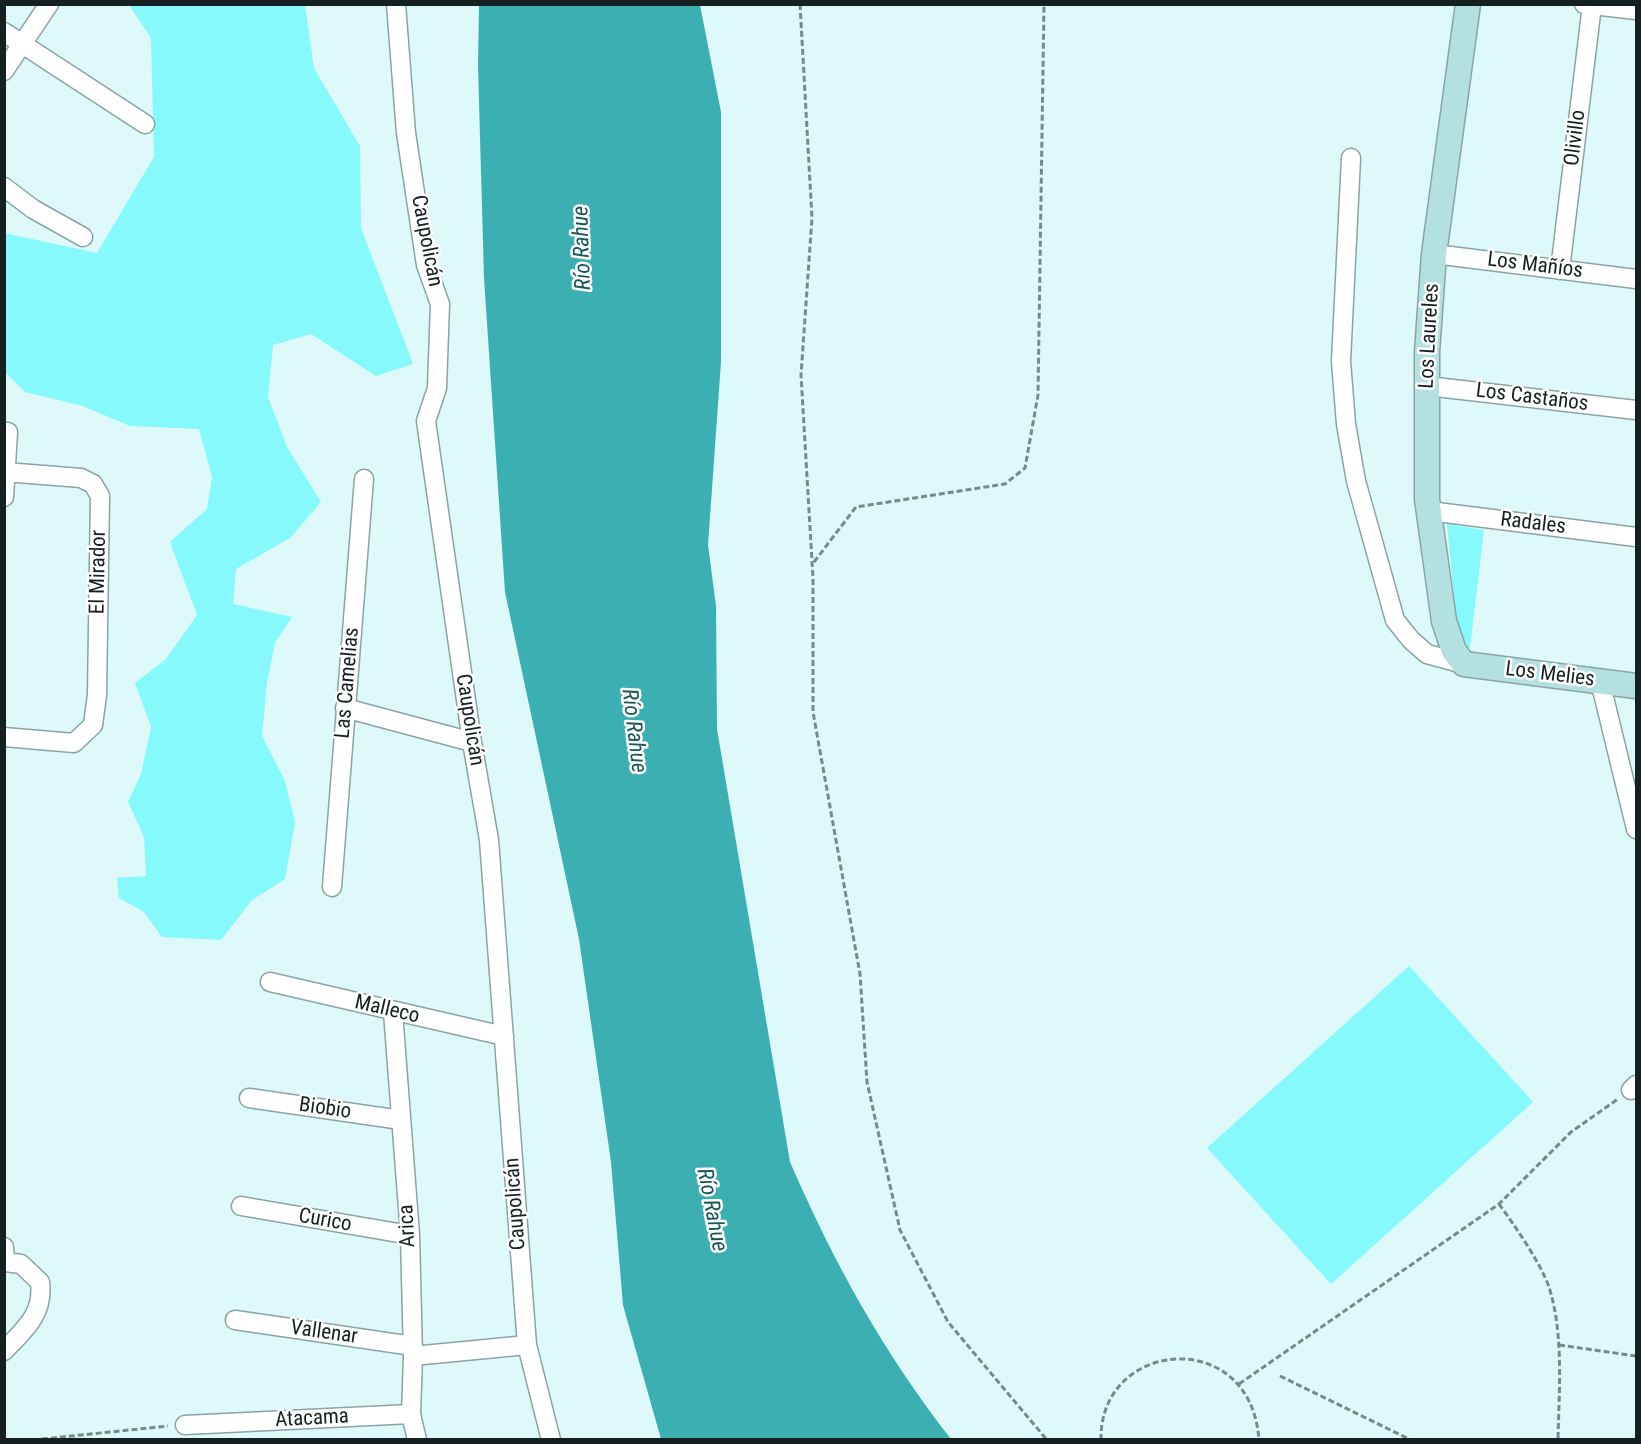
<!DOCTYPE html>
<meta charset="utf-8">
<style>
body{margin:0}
#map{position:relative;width:1641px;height:1444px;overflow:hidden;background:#ddf9f9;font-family:"Roboto Condensed",sans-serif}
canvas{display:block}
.frame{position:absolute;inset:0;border:6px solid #152020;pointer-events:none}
</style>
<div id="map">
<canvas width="1641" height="1444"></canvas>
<div class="frame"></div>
</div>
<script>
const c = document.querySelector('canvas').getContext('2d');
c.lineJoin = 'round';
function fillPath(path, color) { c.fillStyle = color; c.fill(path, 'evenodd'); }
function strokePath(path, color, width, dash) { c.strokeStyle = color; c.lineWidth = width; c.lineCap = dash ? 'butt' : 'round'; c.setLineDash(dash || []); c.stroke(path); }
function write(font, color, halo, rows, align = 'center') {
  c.font = font + ' "Roboto Condensed",sans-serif'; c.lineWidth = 5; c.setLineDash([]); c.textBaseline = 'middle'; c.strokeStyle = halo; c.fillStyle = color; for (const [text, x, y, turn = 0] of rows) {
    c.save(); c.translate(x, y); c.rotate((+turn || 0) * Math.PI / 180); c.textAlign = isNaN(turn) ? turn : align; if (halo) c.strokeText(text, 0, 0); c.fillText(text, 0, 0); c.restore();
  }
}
const green = new Path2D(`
 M129 5H305L314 68 360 146 361 228 413 364 376 376 311 334 273 345 268 397 287 447 321 502 290 538 236 569 233 604 292 617 275 643 267 683 262 736 285 781 295 822 285 879 252 900 221 940 162 937 144 912 119 898 117 878 146 876 144 837 128 802 141 774 151 727 135 683 165 660 197 615 170 542 207 509 212 477 199 429 130 426 83 406 25 392 5 372 4 233 97 253 154 157 151 38Z
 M1447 524 1484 530 1470 648 1459 646Z
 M1409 966 1533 1102 1331 1284 1207 1148Z`);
const water = new Path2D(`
 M479 5H700L721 112V362L708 545 716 606 717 729 790 1162C834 1263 883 1352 951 1439H661L623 1305 611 1162 579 939 505 592 484 278 478 66Z`);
const path = new Path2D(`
 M800 4 812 218 801 375 813 578V712L860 974 867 1082 900 1230 948 1322 1047 1440
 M814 562 856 507 1005 484 1025 468 1038 395 1044 4
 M1499 1204C1515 1226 1540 1262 1549 1287 1564 1335 1559 1390 1558 1440
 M1559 1345 1636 1356
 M1280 1376 1411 1440
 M1239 1384 1499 1204 1571 1132 1618 1099
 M33 1440 168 1426
 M1101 1440C1099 1339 1251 1325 1259 1440`);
const street = new Path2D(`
 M396 4 406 133 426 265 440 304 437 388 426 421 472 742 489 840 527 1345 551 1440
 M1584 4 1636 10
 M4 32 145 124
 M4 71 49 4
 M1351 158 1341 361 1346 424 1356 481 1395 620 1411 640 1427 654 1464 664
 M4 187 33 209 83 237
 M1434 254 1636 279
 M1560 270 1592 5
 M1427 386 1636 410
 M4 432H8L4 497
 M1429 511 1636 537
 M1600 681 1636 829
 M345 708 472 742
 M4 737 74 743 93 725 97 695 100 496 93 484 81 478 5 472
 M332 887 364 479
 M270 982 504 1036
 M393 1012 410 1235 413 1356 411 1414 417 1440
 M1631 1090 1636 1085
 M249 1098 401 1120
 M241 1206 410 1235
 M4 1247 5 1262 21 1264 40 1282C44 1314 25 1329 4 1351
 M235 1320 413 1346
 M413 1356 527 1345
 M185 1425 411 1414`);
const secondary = new Path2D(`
 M1468 4 1434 254 1427 352V499L1444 621 1454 651 1464 664 1636 686`);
const streetNames = [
 ["Olivillo",1576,138,-83],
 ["Caupolicán",426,241,79],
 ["Los Mañíos",1535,266,7],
 ["Los Laureles",1430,336,-87],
 ["Los Castaños",1532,398,7],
 ["Radales",1533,524,7],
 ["El Mirador",99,572,-89],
 ["Los Melies",1550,675,7],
 ["Las Camelias",348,683,-85],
 ["Caupolicán",469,720,81],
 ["Malleco",387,1010,13],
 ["Biobio",325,1109,8],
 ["Caupolicán",516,1204,-94],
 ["Curico",325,1221,10],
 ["Arica",408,1226,-93],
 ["Vallenar",324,1333,8],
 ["Atacama",312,1419,-3]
];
const waterNames = [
 ["Río Rahue",583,248,-92],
 ["Río Rahue",633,731,83],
 ["Río Rahue",711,1210,79]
];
fillPath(green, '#85f9fc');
fillPath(water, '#3bafb1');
strokePath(street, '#8aa4a4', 21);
strokePath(secondary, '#8aa4a4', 27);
strokePath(path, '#778a8a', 3, [6, 3]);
strokePath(street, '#fff', 18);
strokePath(secondary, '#b3e0e1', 24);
write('21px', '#152020', '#fff', streetNames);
write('italic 22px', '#165658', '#fff', waterNames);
</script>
